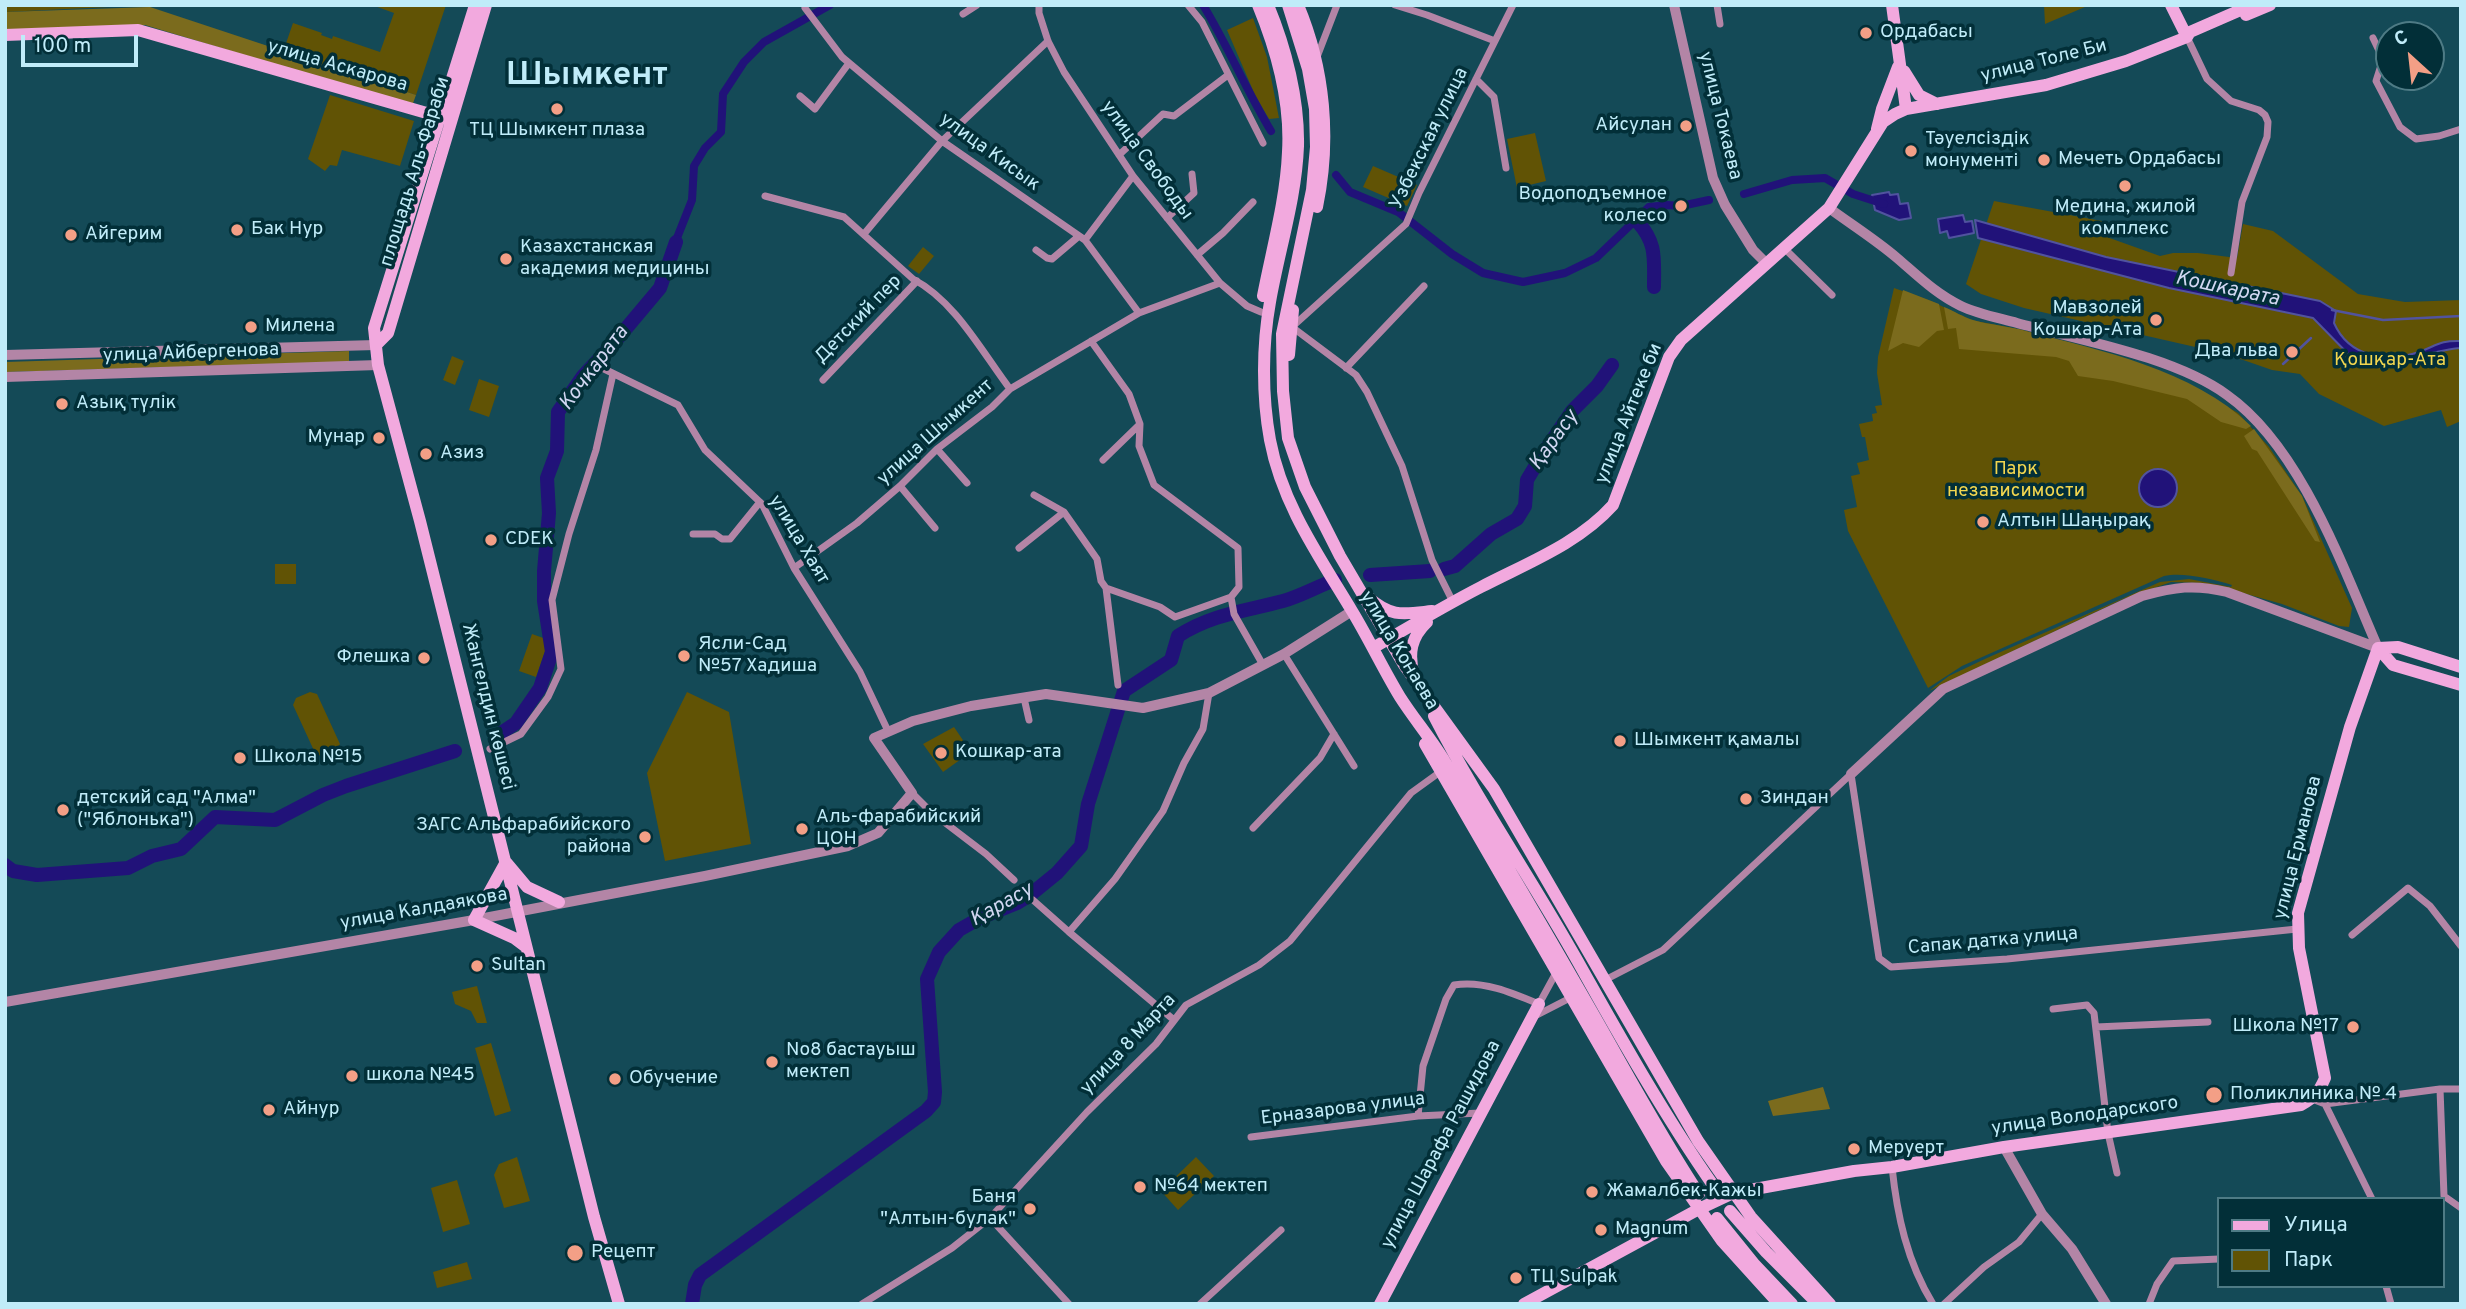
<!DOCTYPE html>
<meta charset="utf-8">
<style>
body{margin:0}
#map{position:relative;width:2466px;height:1309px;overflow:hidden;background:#144a57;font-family:Overpass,sans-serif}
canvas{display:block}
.frame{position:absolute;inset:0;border:7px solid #c0ecf9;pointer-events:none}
.legend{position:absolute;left:2217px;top:1197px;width:228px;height:91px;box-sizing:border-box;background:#022f38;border:2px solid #4e7b85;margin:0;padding:9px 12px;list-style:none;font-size:21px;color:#c0ecf9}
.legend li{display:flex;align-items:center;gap:14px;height:35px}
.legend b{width:35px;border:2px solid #4e7b85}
.north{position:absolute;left:2375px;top:21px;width:70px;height:70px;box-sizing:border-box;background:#022f38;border:2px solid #4e7b85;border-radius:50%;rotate:333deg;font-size:19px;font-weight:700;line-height:28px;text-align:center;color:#c0ecf9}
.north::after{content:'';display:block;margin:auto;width:24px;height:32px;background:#f39f86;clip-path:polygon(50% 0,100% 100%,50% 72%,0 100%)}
.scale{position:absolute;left:21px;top:35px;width:117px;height:32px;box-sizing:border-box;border:4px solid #c0ecf9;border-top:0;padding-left:9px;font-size:21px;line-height:24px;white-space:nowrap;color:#c0ecf9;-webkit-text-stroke:5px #022f38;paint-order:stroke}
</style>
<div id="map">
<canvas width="2466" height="1309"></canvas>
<div class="frame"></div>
<ul class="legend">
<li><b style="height:9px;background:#f2a9de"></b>Улица</li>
<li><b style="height:19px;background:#615305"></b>Парк</li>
</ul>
<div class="north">С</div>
<div class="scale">100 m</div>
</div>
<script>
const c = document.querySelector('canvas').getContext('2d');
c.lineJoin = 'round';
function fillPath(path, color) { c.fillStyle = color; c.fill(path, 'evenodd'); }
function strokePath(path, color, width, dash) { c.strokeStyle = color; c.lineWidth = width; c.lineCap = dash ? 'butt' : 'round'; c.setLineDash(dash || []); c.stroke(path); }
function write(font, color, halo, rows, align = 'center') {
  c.font = font + ' Overpass,sans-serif'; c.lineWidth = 7; c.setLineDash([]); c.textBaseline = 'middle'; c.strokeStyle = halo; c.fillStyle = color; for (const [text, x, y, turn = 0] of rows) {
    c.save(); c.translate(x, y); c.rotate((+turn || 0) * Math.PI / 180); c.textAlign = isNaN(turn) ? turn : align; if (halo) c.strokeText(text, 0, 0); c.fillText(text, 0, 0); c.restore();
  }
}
const green = new Path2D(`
 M5 5H150L5 12Z
 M372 5H446L416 95 283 52 293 23 322 33 321 35 332 39 333 36 380 52 394 13Z
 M2044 5H2084L2085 7 2045 24Z
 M1253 18 1267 57 1279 118 1269 119 1255 95 1227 30Z
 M330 95 414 121 400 166 342 150 337 166 330 165 325 171 308 159Z
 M1535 133 1546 181 1517 188 1507 139Z
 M1373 166 1417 185 1407 206 1363 187Z
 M1994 201 2102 221 2104 236 2160 256 2173 253H2198L2237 258 2243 224 2273 231 2358 294 2405 302 2461 300V421L2447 427 2441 410 2384 426 2319 394 2300 374 2272 370 2226 354 2024 308 1981 294 1966 284Z
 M923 247 934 256 919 274 908 266Z
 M1894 288 1931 301 1971 320 2022 330 2150 367 2185 382 2238 413 2269 447 2302 496 2352 608 2349 627 2339 626 2282 604 2236 591 2203 583 2171 582 2123 599 1929 691 1949 676 1987 658 2160 582 2189 579 2231 587 2232 585C2211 579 2184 572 2164 576L1962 666 1928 688 1848 531 1844 510 1857 507 1851 476 1860 474 1857 463 1869 460 1865 437H1862L1859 424 1873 421 1872 414 1877 413 1875 406 1882 405 1877 373 1878 357Z
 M452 356 464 361 455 385 443 380Z
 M479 379 499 386 489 417 469 410Z
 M275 564H296V584H275Z
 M532 634 549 640 536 677 519 671Z
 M310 692 317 694 340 744 332 756 316 755 293 705 296 698Z
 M687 692 729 712 751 844 665 861 647 773Z
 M954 727 971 752 943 772 923 744Z
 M477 986 487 1023H477L471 1011 455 1004 452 992Z
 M491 1043 511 1111 495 1116 475 1048Z
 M517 1157 530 1201 504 1208 494 1175 499 1164Z
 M1196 1157 1214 1176 1178 1210 1161 1191Z
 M457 1180 470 1224 443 1232 431 1188Z
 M467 1262 472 1279 437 1288 433 1272Z`);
const forest = new Path2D(`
 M150 7 416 95 412 106 145 25 5 30V12Z
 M1903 290 1939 304 1944 330 1937 331 1919 347 1903 343 1888 351Z
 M1944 307C1954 311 1963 317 1973 320 1990 325 2009 326 2026 331 2102 351 2192 369 2251 426L2246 429 2221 422 2187 399 2113 381 2078 376 2069 361 2056 357 1959 349 1956 328 1948 329Z
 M349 351V362L5 372V362Z
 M2254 429 2302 496 2320 542 2315 541 2257 451 2252 449 2244 436Z
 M1823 1087 1830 1109 1773 1116 1768 1101Z`);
const water = new Path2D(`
 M1889 192 1890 195 1898 194 1900 204 1908 203 1911 218 1899 220 1875 210 1872 195Z
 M1963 215 1965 222 1972 221 1974 233 1949 238 1947 231 1940 233 1938 219Z
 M1975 220 2106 257 2320 301 2336 311 2334 323C2349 357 2386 363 2419 352 2436 346 2440 340 2461 341V348C2427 350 2392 370 2357 363L2313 318 2169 288 1978 238Z
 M2139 488a19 19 0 1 1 38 0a19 19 0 1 1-38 0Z`);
const stream = new Path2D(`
 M2332 310 2383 320 2461 316
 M2283 364 2311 338`);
const canal = new Path2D(`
 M1203 5C1228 46 1246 90 1271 131
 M1336 175 1350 192 1398 212
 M1744 194 1792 180 1825 178 1853 194 1884 204
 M1397 211 1452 254 1483 273 1523 282 1565 273 1596 258 1649 207 1667 205 1681 206 1709 200
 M675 243 692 200 694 166 705 148 721 132 723 94 744 62 764 42 830 5`);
const river = new Path2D(`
 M1637 221C1657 243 1654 258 1654 287
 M1444 569 1455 566 1491 534 1517 519 1525 506 1527 480 1539 460 1572 411 1597 386 1612 365
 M1370 575 1430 571
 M495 737 516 723 540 688 552 652 544 601V571L549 513 547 478 557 451 558 412 583 376 613 344 660 288 676 242
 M5 865 13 871 37 875 128 868 152 856 181 849 215 817 275 820 323 795 346 786 455 751
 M692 1304 695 1285 700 1275 926 1111 934 1102 935 1092 927 979 939 952 959 930 980 918 1017 903 1030 895 1057 873 1081 846 1088 804 1124 691 1171 660 1178 636C1212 614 1246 611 1283 601 1301 596 1318 586 1335 580`);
const minor = new Path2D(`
 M1039 5V13L1048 41 1064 72 1133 176 1220 283 1247 306 1261 312
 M1188 5 1202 22 1263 143
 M1395 5 1427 15 1495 41
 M1717 5 1720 24
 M805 8 842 57 942 141 1085 240 1139 313
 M963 14 977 5
 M2187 37 2207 79 2231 101 2259 110 2265 115 2268 122 2267 137 2242 202 2231 273
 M2373 38 2383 59 2376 81 2400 127 2416 139 2439 136 2461 129
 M1317 57 1337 5
 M1476 79 1494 97 1506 168
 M800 96 815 109 849 63
 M1119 155 1163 114 1174 116 1228 75
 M765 196 844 217 913 279C955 301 982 352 1010 389
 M1167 218 1194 193 1192 174
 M864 234 942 141 1048 41
 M1085 240 1133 176
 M1784 248 1832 295
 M1036 250 1047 258 1052 259 1079 236
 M1197 255 1223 233 1253 202
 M600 367 678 405 705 450 762 504 794 568 860 672 888 731
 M1346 368 1424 286
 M823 380 917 281
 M937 449 967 483
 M1103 460 1139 425
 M900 486 935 528
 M1034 495 1064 512 1097 559 1101 581 1106 588 1160 607 1175 617 1231 597 1239 587 1238 548 1154 485 1139 446 1140 424 1129 394 1091 341
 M693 534H715L722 539H730L760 502
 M1019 548 1064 512
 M794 568 857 523 900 486 937 449 992 407 1010 389 1139 313 1220 283
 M1106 588 1118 685
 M1231 597 1234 614 1263 665
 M1453 602 1432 560 1402 466 1367 392 1356 375 1292 327 1406 224 1419 193 1513 5
 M1284 654 1354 766
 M1024 698 1029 720
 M490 749 521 734 548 697 561 669 552 600 569 534 596 450 613 374
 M1851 774 1879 958 1891 967 2007 959 2297 929
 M912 793 931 812 986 854 1014 880
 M1253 828 1320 758 1334 734
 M1033 900 1069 932 1174 1020
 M1069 932 1115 879 1163 811 1184 763 1203 729 1209 693
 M2352 935 2408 888 2430 906 2461 946
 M1603 981 1663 950 1851 774
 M2053 1009 2087 1005 2094 1013 2108 1133 2117 1173
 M1535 1016 1574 996
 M2096 1027 2208 1022
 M2440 1089 2444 1196 2461 1208
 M2312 1099 2325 1104 2440 1089H2461
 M2325 1104 2372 1199
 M1418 1116 1423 1066 1446 999 1454 985C1483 980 1513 993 1539 1004L1557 971
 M1251 1137 1418 1116 1480 1113
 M1892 1167C1897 1215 1907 1262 1933 1304
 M990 1218 1069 1304
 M2386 1286 2391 1304
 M862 1304 952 1248 990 1218 1087 1112 1156 1044 1186 1005 1259 965 1290 941 1411 793 1440 772
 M1200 1304 1281 1230
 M1944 1304 1984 1267 2019 1242 2042 1214
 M2149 1304 2157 1284 2173 1261 2219 1259`);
const tertiary = new Path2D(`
 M1674 5 1713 178 1725 205 1753 250 1767 264
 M1829 208C1852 225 1876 240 1897 258 1918 276 1936 294 1961 306 1978 314 1999 318 2017 323 2080 340 2175 357 2227 395 2301 447 2343 568 2378 648
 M5 355 376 345
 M5 377 378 365
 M1851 774 1943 689 2142 596C2175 587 2194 584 2227 592L2378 648
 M5 1002 474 920 705 876 848 846 878 833 912 793 874 738 913 721 971 706 1046 694 1143 708 1209 693 1284 654 1352 611
 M2004 1147 2042 1214 2072 1249 2106 1304`);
const secondary = new Path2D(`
 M475 5 374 328 378 365 420 521 594 1217 619 1304
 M1258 5C1277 51 1291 102 1288 152 1286 200 1272 249 1263 296
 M1268 5C1286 48 1299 100 1298 146 1296 199 1279 250 1270 302 1262 346 1262 396 1270 440 1282 504 1319 556 1352 611 1369 639 1383 669 1400 697 1414 719 1432 740 1445 762 1495 845 1544 928 1592 1012 1627 1073 1660 1135 1699 1194
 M1288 5 1308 69 1315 109 1316 147 1312 190 1282 334 1283 391 1288 438 1305 487 1340 556 1404 665 1494 789 1698 1141 1751 1217 1830 1304
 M1298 5C1325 69 1331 140 1317 207
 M1892 5 1906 109
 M2171 5 2187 37
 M2246 15 2270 5
 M5 35 138 30 451 120
 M1904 71 1919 95 1937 104
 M1877 129 1882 109 1898 67
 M376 345 388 333 486 5
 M1289 355 1293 310
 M1368 597C1391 618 1404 614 1432 611
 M1373 648C1409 627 1444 606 1481 587 1527 563 1578 544 1613 505L1669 357 1681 340 1829 208 1883 122 1895 114 1906 109 2046 85 2126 61 2187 37 2190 32 2252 5
 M2378 648 2393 665 2461 685
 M2378 648 2398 647 2461 667
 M1414 675C1408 654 1411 637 1427 622
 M1434 716C1477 800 1531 878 1577 960 1620 1037 1664 1115 1715 1188
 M1425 744 1666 1161 1722 1241 1779 1304
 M526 947 514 938 474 920 506 862 527 887 559 902
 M1730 1211 1766 1252 1818 1304
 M1717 1218 1755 1265 1792 1304
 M1380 1304 1539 1004
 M1524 1304 1699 1209 1733 1193 1854 1171 1892 1167 2004 1147 2301 1105C2314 1098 2319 1092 2325 1078L2299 948 2298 913 2350 727 2378 648`);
const markers = [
 [1866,33,7,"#f39f86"],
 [557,109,7,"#f39f86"],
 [1686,126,7,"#f39f86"],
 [1911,151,7,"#f39f86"],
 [2044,160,7,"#f39f86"],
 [2125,186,7,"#f39f86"],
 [1681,206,7,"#f39f86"],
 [237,230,7,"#f39f86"],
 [71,235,7,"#f39f86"],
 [506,259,7,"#f39f86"],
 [2156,320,7,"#f39f86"],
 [251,327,7,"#f39f86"],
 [2292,352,7,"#f39f86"],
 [62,404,7,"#f39f86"],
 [379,438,7,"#f39f86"],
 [426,454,7,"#f39f86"],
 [1983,522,7,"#f39f86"],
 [491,540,7,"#f39f86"],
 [684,656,7,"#f39f86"],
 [424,658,7,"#f39f86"],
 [1620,741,7,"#f39f86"],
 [941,753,7,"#f39f86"],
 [240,758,7,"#f39f86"],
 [1746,799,7,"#f39f86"],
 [63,810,7,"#f39f86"],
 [802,829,7,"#f39f86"],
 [645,837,7,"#f39f86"],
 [477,966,7,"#f39f86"],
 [2353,1027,7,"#f39f86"],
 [772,1062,7,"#f39f86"],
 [352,1076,7,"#f39f86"],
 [615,1079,7,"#f39f86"],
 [2214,1095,9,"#f39f86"],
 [269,1110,7,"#f39f86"],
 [1854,1149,7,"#f39f86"],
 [1140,1187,7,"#f39f86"],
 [1592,1192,7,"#f39f86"],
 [1030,1209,7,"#f39f86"],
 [1601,1230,7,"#f39f86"],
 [575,1253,9,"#f39f86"],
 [1516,1278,7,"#f39f86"]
];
const poiNames = [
 ["Ордабасы",1880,33],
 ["Айсулан",1672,126,"right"],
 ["ТЦ Шымкент плаза",557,131,"center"],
 ["Тәуелсіздік",1925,140],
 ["монументі",1925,162],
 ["Мечеть Ордабасы",2058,160],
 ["Водоподъемное",1667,195,"right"],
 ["колесо",1667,217,"right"],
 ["Медина, жилой",2125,208,"center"],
 ["комплекс",2125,230,"center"],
 ["Бак Нур",251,230],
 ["Айгерим",85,235],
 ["Казахстанская",520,248],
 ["академия медицины",520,270],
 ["Мавзолей",2142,309,"right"],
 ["Кошкар-Ата",2142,331,"right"],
 ["Милена",265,327],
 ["Два льва",2278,352,"right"],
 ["Азық түлік",76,404],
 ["Мунар",365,438,"right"],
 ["Азиз",440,454],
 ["Алтын Шаңырақ",1997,522],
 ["CDEK",505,540],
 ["Ясли-Сад",698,645],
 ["№57 Хадиша",698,667],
 ["Флешка",410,658,"right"],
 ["Шымкент қамалы",1634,741],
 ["Кошкар-ата",955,753],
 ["Школа №15",254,758],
 ["детский сад \"Алма\"",77,799],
 ["(\"Яблонька\")",77,821],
 ["Зиндан",1760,799],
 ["Аль-фарабийский",816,818],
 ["ЦОН",816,840],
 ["ЗАГС Альфарабийского",631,826,"right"],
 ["района",631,848,"right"],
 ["Sultan",491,966],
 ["Школа №17",2339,1027,"right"],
 ["No8 бастауыш",786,1051],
 ["мектеп",786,1073],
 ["школа №45",366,1076],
 ["Обучение",629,1079],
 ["Поликлиника № 4",2230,1095],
 ["Айнур",283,1110],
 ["Меруерт",1868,1149],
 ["№64 мектеп",1154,1187],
 ["Жамалбек-Кажы",1606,1192],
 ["Баня",1016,1198,"right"],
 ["\"Алтын-булак\"",1016,1220,"right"],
 ["Magnum",1615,1230],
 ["Рецепт",591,1253],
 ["ТЦ Sulpak",1530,1278]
];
const streetNames = [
 ["улица Толе Би",2044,62,-14],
 ["улица Аскарова",337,67,16],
 ["улица Токаева",1719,116,76],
 ["Узбекская улица",1430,139,-64],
 ["улица Кисык",989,153,36],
 ["улица Свободы",1146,161,54],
 ["площадь Аль-Фараби",416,172,-73],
 ["Детский пер",859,320,-46],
 ["улица Айбергенова",191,354,-2],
 ["улица Айтеке би",1630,414,-68],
 ["улица Шымкент",936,433,-42],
 ["улица Хаят",798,540,59],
 ["улица Конаева",1398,651,59],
 ["Жангелдин көшесі",487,707,76],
 ["улица Ерманова",2299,848,-76],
 ["улица Калдаякова",424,910,-10],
 ["Сапак датка улица",1993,942,-5],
 ["улица 8 Марта",1129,1045,-47],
 ["Ерназарова улица",1343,1110,-7],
 ["улица Володарского",2085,1117,-8],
 ["улица Шарафа Рашидова",1442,1145,-62]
];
const parkNames = [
 ["Қошқар-Ата",2390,361],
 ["Парк",2016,470],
 ["независимости",2016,492]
];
const waterNames = [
 ["Кошкарата",2227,290,12],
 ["Кочкарата",595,369,-53],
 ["Қарасу",1555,441,-54],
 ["Қарасу",1002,906,-29]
];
const townNames = [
 ["Шымкент",587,77]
];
fillPath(green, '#615305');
fillPath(forest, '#7b6b1d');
fillPath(water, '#211279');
strokePath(water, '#51539f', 2);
strokePath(stream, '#51539f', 2.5);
strokePath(canal, '#211279', 8);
strokePath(river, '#211279', 14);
strokePath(minor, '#b385a6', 7);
strokePath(tertiary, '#b385a6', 10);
strokePath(secondary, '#f2a9de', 12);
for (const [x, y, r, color] of markers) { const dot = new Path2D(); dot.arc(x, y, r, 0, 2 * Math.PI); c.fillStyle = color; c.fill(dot); strokePath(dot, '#022f38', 2.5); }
write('19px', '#c0ecf9', '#022f38', poiNames, 'left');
write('19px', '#c0ecf9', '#022f38', streetNames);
write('19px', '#f2d64f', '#022f38', parkNames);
write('italic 21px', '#d1d7f2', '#022f38', waterNames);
write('bold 33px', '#c0ecf9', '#022f38', townNames);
</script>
